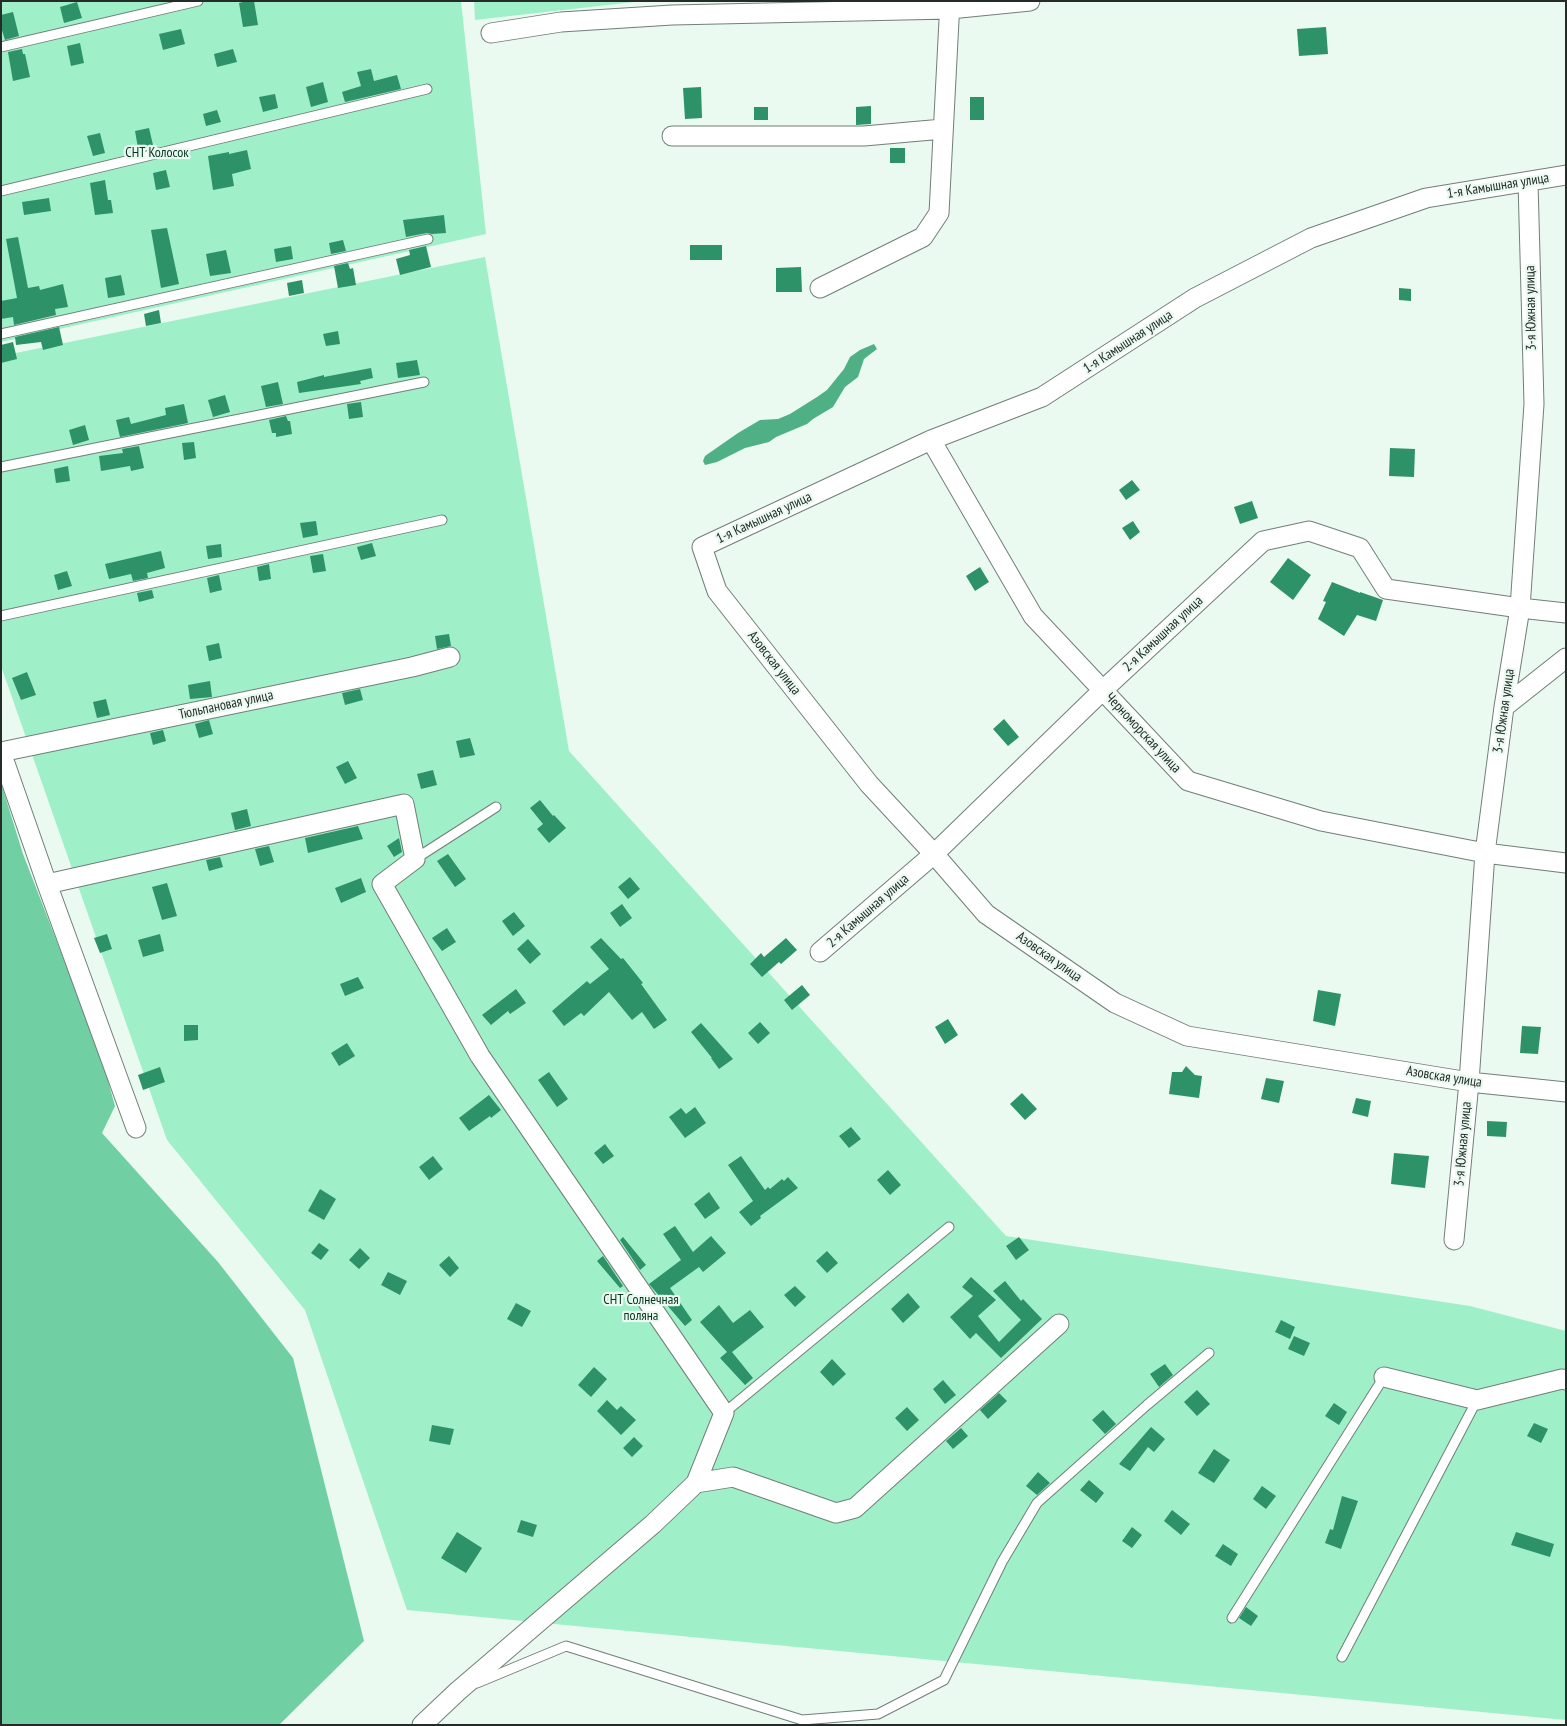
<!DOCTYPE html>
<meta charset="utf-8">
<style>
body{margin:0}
#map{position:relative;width:1567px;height:1726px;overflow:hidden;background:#eafaf1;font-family:"PT Sans Narrow",sans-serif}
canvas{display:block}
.frame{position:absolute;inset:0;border:2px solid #252b28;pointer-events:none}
</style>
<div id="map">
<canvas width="1567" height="1726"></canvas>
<div class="frame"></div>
</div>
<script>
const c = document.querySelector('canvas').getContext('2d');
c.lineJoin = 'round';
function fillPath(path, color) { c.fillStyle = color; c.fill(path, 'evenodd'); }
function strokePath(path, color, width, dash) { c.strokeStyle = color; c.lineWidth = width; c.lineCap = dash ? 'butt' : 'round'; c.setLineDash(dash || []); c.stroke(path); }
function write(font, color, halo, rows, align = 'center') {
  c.font = font + ' "PT Sans Narrow",sans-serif'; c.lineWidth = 4.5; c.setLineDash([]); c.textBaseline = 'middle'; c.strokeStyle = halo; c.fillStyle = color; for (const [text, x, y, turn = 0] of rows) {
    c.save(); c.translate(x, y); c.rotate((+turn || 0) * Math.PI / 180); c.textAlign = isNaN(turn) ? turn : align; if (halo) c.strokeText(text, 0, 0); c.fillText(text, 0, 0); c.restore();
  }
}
const green = new Path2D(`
 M1 1H461L486 234 1 342Z
 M474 1H643L475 20Z
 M485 257 569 751 1006 1236 1470 1306 1566 1331V1720L407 1610 305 1310 167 1140 1 666V356Z`);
const forest = new Path2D(`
 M1 783 23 854 101 1056 115 1106 102 1133 218 1262 293 1358 364 1641 279 1725H1Z`);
const water = new Path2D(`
 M874 344 877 349 864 359 858 377 845 387 833 407 813 419 807 424 776 437 769 442 745 448 717 462 705 465 703 461 705 456 738 433 760 420 778 419 790 414 817 397 827 390 844 369 850 357 860 350Z`);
const building = new Path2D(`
 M247 1H254L258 25 243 27 239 3Z
 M77 2 82 18 64 23 60 7Z
 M13 12 19 36 5 40 1 27V15Z
 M1326 27 1328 54 1299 56 1297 29Z
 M181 29 185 44 163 50 159 34Z
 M80 43 84 63 71 66 67 46Z
 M22 49 23 54H25L30 77 13 81 8 52Z
 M233 49 237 62 217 67 214 54Z
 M371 69 374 81 397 75 401 89 345 102 342 92 361 86 357 72Z
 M323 82 328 102 311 107 306 87Z
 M701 87 702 118 685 119 683 88Z
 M275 94 278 108 263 112 259 97Z
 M970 97H984V120H970Z
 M871 106V124L856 125V107Z
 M754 107H768V120H754Z
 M217 110 221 122 206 126 203 114Z
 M149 128 153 145 138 148 135 131Z
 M100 133 105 153 93 156 87 136Z
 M890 148H905V163H890Z
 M247 150 251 169 232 174 234 186 213 190 208 156 229 152V154Z
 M166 170 170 187 156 190 153 173Z
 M105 180 108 200H111L113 213 95 215 90 183Z
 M49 198 51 211 24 215 22 202Z
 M444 215 446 233 432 234 427 233 406 237 403 220Z
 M167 228 179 284 161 288 151 230Z
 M18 237 28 288 39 286 40 290 63 284 68 307 55 309 56 315 14 325 13 317 1 319V301L17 298 6 239Z
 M343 240 346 251 331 254 329 243Z
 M690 245H722V260H690Z
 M291 246 293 259 276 262 274 249Z
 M426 246 431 267 400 275 396 259 410 255 409 250Z
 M226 250 231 273 210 276 206 254Z
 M348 263 350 269 353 268 356 285 338 288 334 266Z
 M801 267 802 292H776V268Z
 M121 275 125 295 108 298 105 278Z
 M302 280 304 293 289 296 287 283Z
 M1399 288 1411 289V301L1399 300Z
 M159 310 161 323 146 326 144 314Z
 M59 327 63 345 43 350 41 342 16 345 15 337Z
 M338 331 340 344 326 346 323 334Z
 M13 342 17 359 1 363V345Z
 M417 360 420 375 398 378 396 363Z
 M371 368 373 378 360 381 361 384 299 393 297 382 324 375V377Z
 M278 382 283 404 266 407 261 386Z
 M225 395 230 412 213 417 208 400Z
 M361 402 363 417 349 419 347 404Z
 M184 404 188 423 120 437 116 420 129 417 131 424 166 415 165 408Z
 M286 416 288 421H290L292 434 276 437V433H272L269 420Z
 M85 425 89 440 73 445 69 430Z
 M194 442 196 458 184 460 182 443Z
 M139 446 144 468 131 471 130 466 101 471 99 456 123 453 122 449Z
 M1390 448 1415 449 1414 477 1389 476Z
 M68 466 70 481 56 483 54 469Z
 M1132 480 1140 490 1126 500 1119 490Z
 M1252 501 1258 518 1240 524 1234 507Z
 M316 521 318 535 303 538 300 523Z
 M1133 521 1140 532 1130 540 1122 528Z
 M372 543 376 556 361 560 357 547Z
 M221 544 222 557 208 559 206 546Z
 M161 551 165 568 147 573 148 578 133 581 131 574 109 579 105 564Z
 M323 554 326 571 313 573 310 556Z
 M1288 558 1311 575 1293 600 1270 582Z
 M269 564 271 579 259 581 257 567Z
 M980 567 989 582 975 591 966 576Z
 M67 571 72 586 58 590 54 575Z
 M219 575 222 590 210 593 207 578Z
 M1332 582 1360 593V592L1383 600 1376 621 1357 615 1344 636 1318 619 1326 602 1323 601Z
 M152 590 154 598 139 602 137 593Z
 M449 634 451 646 437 649 435 636Z
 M219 643 222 658 209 661 206 646Z
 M27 672 36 695 21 700 12 678Z
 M210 681 212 697 190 699 188 685Z
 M360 689 363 700 345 705 342 693Z
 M106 699 110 715 97 718 93 702Z
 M1004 719 1019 737 1008 746 993 729Z
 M209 720 213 734 199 738 195 724Z
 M163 730 166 741 153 745 150 733Z
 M470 738 475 755 460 758 456 741Z
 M348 761 357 778 345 784 336 767Z
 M433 770 437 785 421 789 417 774Z
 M540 800 553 816 554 815 566 828 549 843 537 829 543 824 530 808Z
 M247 809 251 826 235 830 231 813Z
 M358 826 363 839 308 853 305 838Z
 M399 838 402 852 394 857 387 846Z
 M269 846 274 862 260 866 255 849Z
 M448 854 466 879 455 887 437 861Z
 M220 857 223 867 209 871 206 860Z
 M630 877 640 889 628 899 618 887Z
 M361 878 366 892 341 903 335 888Z
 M167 883 177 916 162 920 152 887Z
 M622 904 632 918 620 927 610 913Z
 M514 912 525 926 513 936 502 921Z
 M447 928 456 942 442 951 432 938Z
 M107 934 112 949 100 953 94 938Z
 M160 934 164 951 143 957 138 940Z
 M601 938 621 959 623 958 643 983 641 984 667 1020 654 1029 642 1012 632 1020 609 992 584 1016 581 1013 564 1026 552 1011 587 981 590 984 609 969 590 947Z
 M786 938 797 950 781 964 779 962 762 977 750 964 761 953 764 957Z
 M528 939 541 954 530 964 517 949Z
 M358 977 364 988 345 996 340 984Z
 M802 985 810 995 792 1010 784 1000Z
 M516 989 526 1003 510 1014 508 1011 491 1025 482 1015Z
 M1318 990 1341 994 1335 1026 1313 1021Z
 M948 1019 958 1035 945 1044 935 1027Z
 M760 1022 770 1033 758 1044 748 1033Z
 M701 1023 733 1059 719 1069 711 1058H712L691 1032Z
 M184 1025H198V1040L184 1041Z
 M1522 1026 1541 1027 1538 1054 1520 1053Z
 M347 1043 355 1056 339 1066 331 1053Z
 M1186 1066 1195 1075 1202 1076 1199 1098 1169 1094 1172 1072H1182Z
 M160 1067 165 1082 143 1090 138 1075Z
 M549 1072 568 1099 557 1107 538 1080Z
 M1266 1078 1284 1081 1279 1103 1261 1099Z
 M1022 1093 1037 1109 1025 1120 1010 1104Z
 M489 1095 501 1110 491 1118 490 1116 469 1131 459 1118Z
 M1356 1098 1371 1101 1368 1117 1352 1113Z
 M695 1107 706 1123 685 1138 669 1117 681 1108 686 1114Z
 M1487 1121 1507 1122 1506 1137 1487 1136Z
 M851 1127 861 1139 849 1148 839 1136Z
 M605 1144 614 1156 603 1164 594 1153Z
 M1394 1153 1429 1156 1425 1188 1391 1184Z
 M433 1156 443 1169 429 1180 419 1167Z
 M741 1156 765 1190 768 1187 770 1189 782 1179 784 1181 788 1177 798 1188 760 1216 761 1218 751 1226 739 1212 753 1201 728 1165Z
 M888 1170 901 1185 890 1195 877 1180Z
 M320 1189 336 1199 324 1220 308 1211Z
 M709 1192 720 1208 705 1219 694 1204Z
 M675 1226 693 1252 711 1236 726 1253 703 1272 699 1267 670 1288 692 1320 685 1326 649 1284 681 1260 663 1234Z
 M623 1237 646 1265 640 1270 620 1240Z
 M1019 1237 1029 1250 1016 1260 1006 1246Z
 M319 1243 329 1250 321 1260 311 1253Z
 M360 1248 370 1258 359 1269 349 1260Z
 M827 1251 838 1263 827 1273 816 1261Z
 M449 1256 459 1268 450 1277 439 1265Z
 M603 1256 623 1286 620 1288 597 1261Z
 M388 1272 407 1281 400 1295 381 1285Z
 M971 1277 996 1300 978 1316 999 1342 1021 1320 993 1291 1005 1281 1021 1301 1023 1299 1042 1319 1001 1358 976 1333 970 1339 950 1317 973 1296 962 1287Z
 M795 1286 806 1297 795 1307 784 1295Z
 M908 1293 920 1307 903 1323 891 1309Z
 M516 1303 531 1311 522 1327 507 1319Z
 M719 1305 733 1323 750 1310 764 1327 732 1352 753 1378 745 1385 720 1358 727 1352 700 1322Z
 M1281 1320 1295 1327 1290 1339 1275 1332Z
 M1294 1336 1310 1343 1304 1356 1288 1349Z
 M832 1359 846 1374 833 1386 820 1372Z
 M1165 1364 1173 1375 1159 1387 1150 1374Z
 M594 1367 607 1379 591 1397 578 1385Z
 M943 1380 956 1395 945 1404 933 1389Z
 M1197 1390 1210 1404 1197 1416 1184 1402Z
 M999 1393 1007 1401 988 1419 980 1410Z
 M607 1400 617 1410 621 1406 636 1420 621 1435 597 1411Z
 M1334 1403 1347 1412 1339 1425 1325 1416Z
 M907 1407 919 1420 907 1431 895 1418Z
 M1103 1410 1116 1424 1105 1434 1092 1420Z
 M1534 1423 1548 1429 1541 1443 1527 1436Z
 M432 1425 454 1429 450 1445 429 1441Z
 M1151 1427 1165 1439 1154 1452 1148 1447 1130 1471 1119 1464Z
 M961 1428 968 1436 953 1449 946 1441Z
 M634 1437 643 1446 632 1457 623 1448Z
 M1214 1449 1230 1460 1214 1483 1198 1473Z
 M1038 1472 1050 1483 1037 1495 1026 1486Z
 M1089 1480 1104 1493 1096 1503 1080 1490Z
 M1262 1486 1276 1496 1266 1509 1253 1499Z
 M1342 1496 1358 1501 1341 1549 1325 1543 1330 1529 1333 1530Z
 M1172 1510 1190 1524 1181 1535 1164 1521Z
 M521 1520 537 1525 533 1537 517 1532Z
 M1132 1527 1142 1535 1132 1548 1122 1541Z
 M457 1532 482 1548 466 1573 441 1558Z
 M1516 1532 1554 1544 1550 1557 1511 1545Z
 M1223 1544 1238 1554 1231 1566 1215 1556Z
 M1246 1607 1258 1616 1251 1626 1239 1618Z`);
const service = new Path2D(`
 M1 47 198 1
 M1 191 427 89
 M1 334 428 239
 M1 467 424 382
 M1 616 442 520
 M415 859 496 807
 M724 1413 949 1227
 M1232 1618 1384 1377
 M1342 1657 1477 1400
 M477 1683 566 1646 802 1720 878 1714 944 1680 1002 1562 1037 1503 1147 1405 1209 1353`);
const minor = new Path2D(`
 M491 33 561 22 672 15 950 9 1030 1
 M672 136H864L943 129
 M1566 175 1426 198 1311 238 1195 298 1042 397 931 440 702 547 717 591 869 784 934 854 986 914 1115 1003 1187 1036 1469 1082 1566 1092
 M820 288 923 237 939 213 950 1
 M931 440 1033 616 1188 781 1321 821 1485 853 1566 863
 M1504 707 1566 658
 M1 752 412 667 450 657
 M1 752 47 884 136 1128
 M47 884 404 804 415 859 382 884 480 1056 724 1413 696 1483
 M820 952 934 854 1103 690 1263 541 1309 531 1360 548 1386 589 1520 608 1566 613
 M1454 1240 1469 1082 1485 853 1504 707 1520 608 1534 404 1528 182
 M1384 1377 1477 1400 1562 1379 1566 1380
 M422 1725 458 1691 653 1524 696 1483 733 1477 836 1513 855 1508 1059 1324`);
const parkNames = [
 ["СНТ Колосок",157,153],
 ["СНТ Солнечная",641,1300],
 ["поляна",641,1316]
];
const streetNames = [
 ["1-я Камышная улица",1498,186,-9],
 ["3-я Южная улица",1531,308,-91],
 ["1-я Камышная улица",1128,342,-33],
 ["1-я Камышная улица",764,518,-25],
 ["2-я Камышная улица",1163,634,-43],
 ["Азовская улица",774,663,52],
 ["Тюльпановая улица",226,705,-12],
 ["3-я Южная улица",1504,711,-82],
 ["Черноморская улица",1143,733,47],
 ["2-я Камышная улица",868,911,-41],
 ["Азовская улица",1049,957,35],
 ["Азовская улица",1444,1077,9],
 ["3-я Южная улица",1463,1144,-85]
];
fillPath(green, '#9ff0c8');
fillPath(forest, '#70cfa3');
fillPath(water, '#50b085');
fillPath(building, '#2d9268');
strokePath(service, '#717f77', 11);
strokePath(minor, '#717f77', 21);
strokePath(service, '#fff', 9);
strokePath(minor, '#fff', 19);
write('14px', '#083423', '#eafaf1', parkNames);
write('14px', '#252b28', '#eafaf1', streetNames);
</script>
